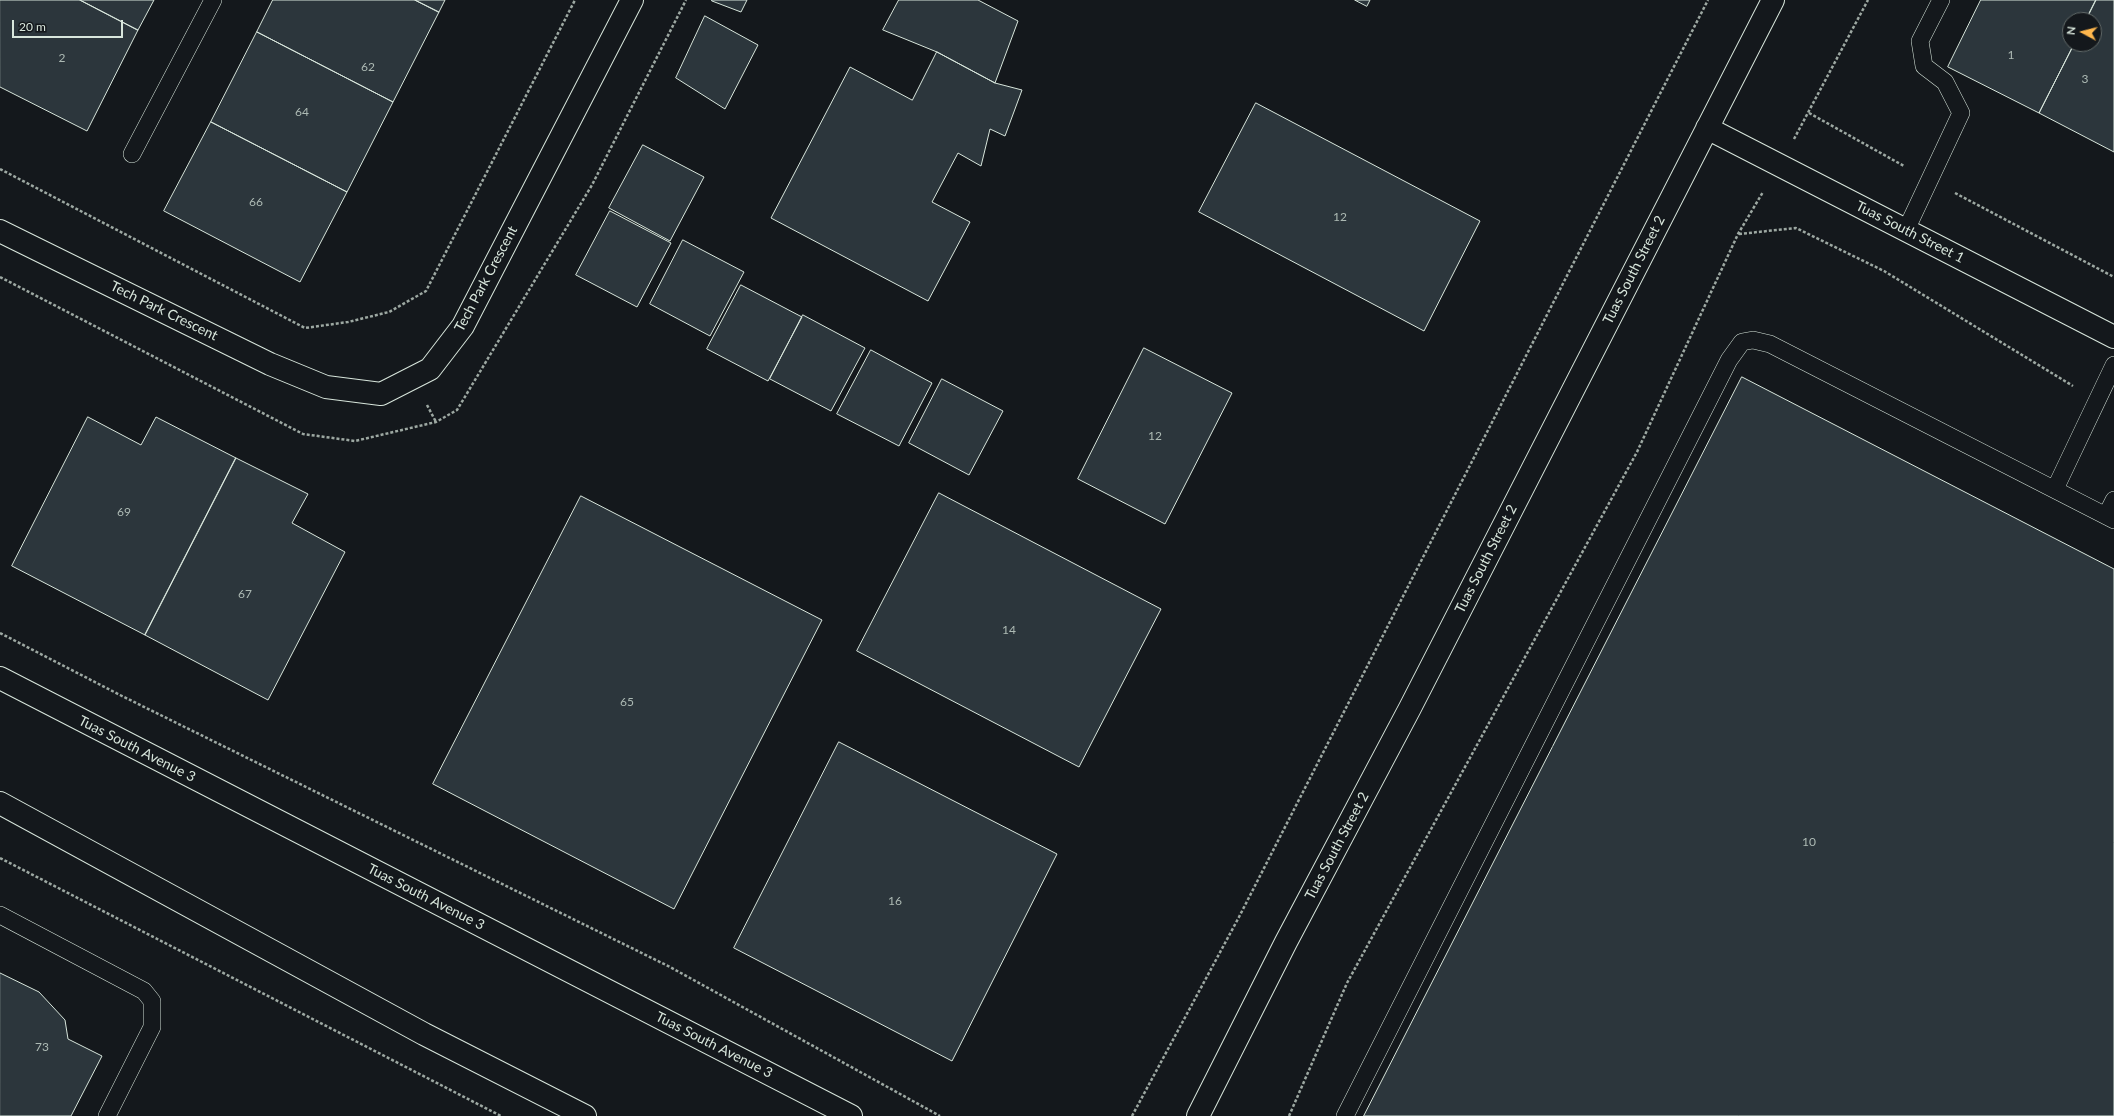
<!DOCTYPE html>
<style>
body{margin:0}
#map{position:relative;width:2114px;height:1116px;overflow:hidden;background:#14181c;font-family:Lato,sans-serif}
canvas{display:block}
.north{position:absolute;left:2062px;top:12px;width:40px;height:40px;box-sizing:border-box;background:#14181c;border:1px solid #626a69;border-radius:50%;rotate:277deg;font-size:11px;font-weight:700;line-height:16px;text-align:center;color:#d8e6dc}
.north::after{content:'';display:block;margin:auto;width:14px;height:18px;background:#ffb74d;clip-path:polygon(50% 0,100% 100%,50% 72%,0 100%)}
.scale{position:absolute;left:12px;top:20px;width:111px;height:18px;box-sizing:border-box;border:2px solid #d8e6dc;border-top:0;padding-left:5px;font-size:12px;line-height:14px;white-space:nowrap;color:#d8e6dc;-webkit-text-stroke:3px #14181c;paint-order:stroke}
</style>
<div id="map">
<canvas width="2114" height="1116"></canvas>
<div class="north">N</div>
<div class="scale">20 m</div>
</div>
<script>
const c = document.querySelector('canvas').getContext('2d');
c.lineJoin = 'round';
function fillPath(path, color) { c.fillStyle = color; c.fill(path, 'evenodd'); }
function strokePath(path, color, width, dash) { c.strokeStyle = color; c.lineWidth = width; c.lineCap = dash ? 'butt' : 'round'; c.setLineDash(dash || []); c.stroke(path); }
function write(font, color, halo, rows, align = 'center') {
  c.font = font + ' Lato,sans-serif'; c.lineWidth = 3; c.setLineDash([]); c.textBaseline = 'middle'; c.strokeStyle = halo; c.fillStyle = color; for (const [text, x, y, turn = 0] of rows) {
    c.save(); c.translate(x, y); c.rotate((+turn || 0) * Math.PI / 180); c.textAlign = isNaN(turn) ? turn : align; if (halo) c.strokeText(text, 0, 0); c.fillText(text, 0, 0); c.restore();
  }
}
const building = new Path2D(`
 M0 0H80L138 30 87 131 0 87Z
 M80 0H154L138 30Z
 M273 0H415L439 12 393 102 257 32Z
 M415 0H445L439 12Z
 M712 0H747L741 12 712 1Z
 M899 0H978L1018 21 995 83 937 52 883 30Z
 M1355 0H1370L1367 6Z
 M1981 0H2096L2086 20H2070V44H2074L2039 113 1948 67Z
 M2096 0H2114V152L2039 113 2074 44H2094V20H2086Z
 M705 16 758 45 725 109 676 78Z
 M257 32 393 102 347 192 211 122Z
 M937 52 995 83 1022 90 1005 136 990 129 981 166 958 153 932 202 970 222 928 301 771 218 850 67 912 100Z
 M1256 103 1480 221 1424 331 1199 212Z
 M211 122 347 192 300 282 164 211Z
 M643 145 704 177 670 241 609 208Z
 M610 211 671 243 637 307 576 275Z
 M683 240 744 272 710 336 650 304Z
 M741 285 802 317 768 381 707 349Z
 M803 315 865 348 831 411 770 379Z
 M1144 348 1232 393 1165 524 1078 479Z
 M871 350 932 383 899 446 837 414Z
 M1742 377 2114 569V1116H1364Z
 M942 379 1003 411 969 475 909 443Z
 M88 417 141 445 156 417 236 458 145 635 12 566Z
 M236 458 308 494 292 523 345 552 268 700 145 635Z
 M939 493 1161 609 1079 767 857 651Z
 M581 496 822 620 674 909 433 784Z
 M839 742 1057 854 952 1061 734 948Z
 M0 973 39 992 65 1020 68 1039 102 1056 71 1116H0Z`);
const path = new Path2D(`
 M1809 113 1904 166
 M1794 139 1868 0
 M0 169 305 328 348 322 389 312 426 291 575 0
 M1955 193 2114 277
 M1739 234 1796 228 1884 271 2073 386
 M0 277 303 434 355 441 436 422 457 410 592 185 686 0
 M427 405 436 422
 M0 633 120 695 670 967 940 1116
 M0 858 501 1116
 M1132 1116 1239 917 1708 0
 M1289 1116 1347 983 1637 452 1738 234 1763 192`);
const service = new Path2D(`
 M132 154 213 0
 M1906 230 1961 113 1945 82 1924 66 1920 41 1941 0
 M2055 489 2114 365
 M2106 516 2114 500
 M0 915 144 991 152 1001V1027L107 1116
 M1345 1116 1729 360 1742 342 1753 340 1770 344 2114 520`);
const minor = new Path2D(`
 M1707 128 2114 337
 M0 231 270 364 326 387 381 394 430 369 463 326 632 0
 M1198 1116 1286 942 1410 708 1773 0`);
const primary = new Path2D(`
 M0 678 851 1116
 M0 803 424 1034 585 1116`);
const numberNames = [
 ["1",2011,55],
 ["2",62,58],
 ["62",368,67],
 ["3",2085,79],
 ["64",302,112],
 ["66",256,202],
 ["12",1340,217],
 ["12",1155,436],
 ["69",124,512],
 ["67",245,594],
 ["14",1009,630],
 ["65",627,702],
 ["10",1809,842],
 ["16",895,901],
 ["73",42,1047]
];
const streetNames = [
 ["Tuas South Street 1",1910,232,27],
 ["Tuas South Street 2",1634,270,-63],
 ["Tech Park Crescent",486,279,-62],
 ["Tech Park Crescent",164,311,26],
 ["Tuas South Street 2",1486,559,-63],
 ["Tuas South Avenue 3",137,749,27],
 ["Tuas South Street 2",1337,846,-62],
 ["Tuas South Avenue 3",426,897,27],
 ["Tuas South Avenue 3",714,1045,27]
];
fillPath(building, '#2c363c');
strokePath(building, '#d8e6dc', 1);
strokePath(service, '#d8e6dc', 18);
strokePath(minor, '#d8e6dc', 24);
strokePath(primary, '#d8e6dc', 24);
strokePath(path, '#9da8a2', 2.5, [3, 2]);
strokePath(service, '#14181c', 17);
strokePath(minor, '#14181c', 22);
strokePath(primary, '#14181c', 22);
write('12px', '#adbab4', null, numberNames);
write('14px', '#d8e6dc', '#14181c', streetNames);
</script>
